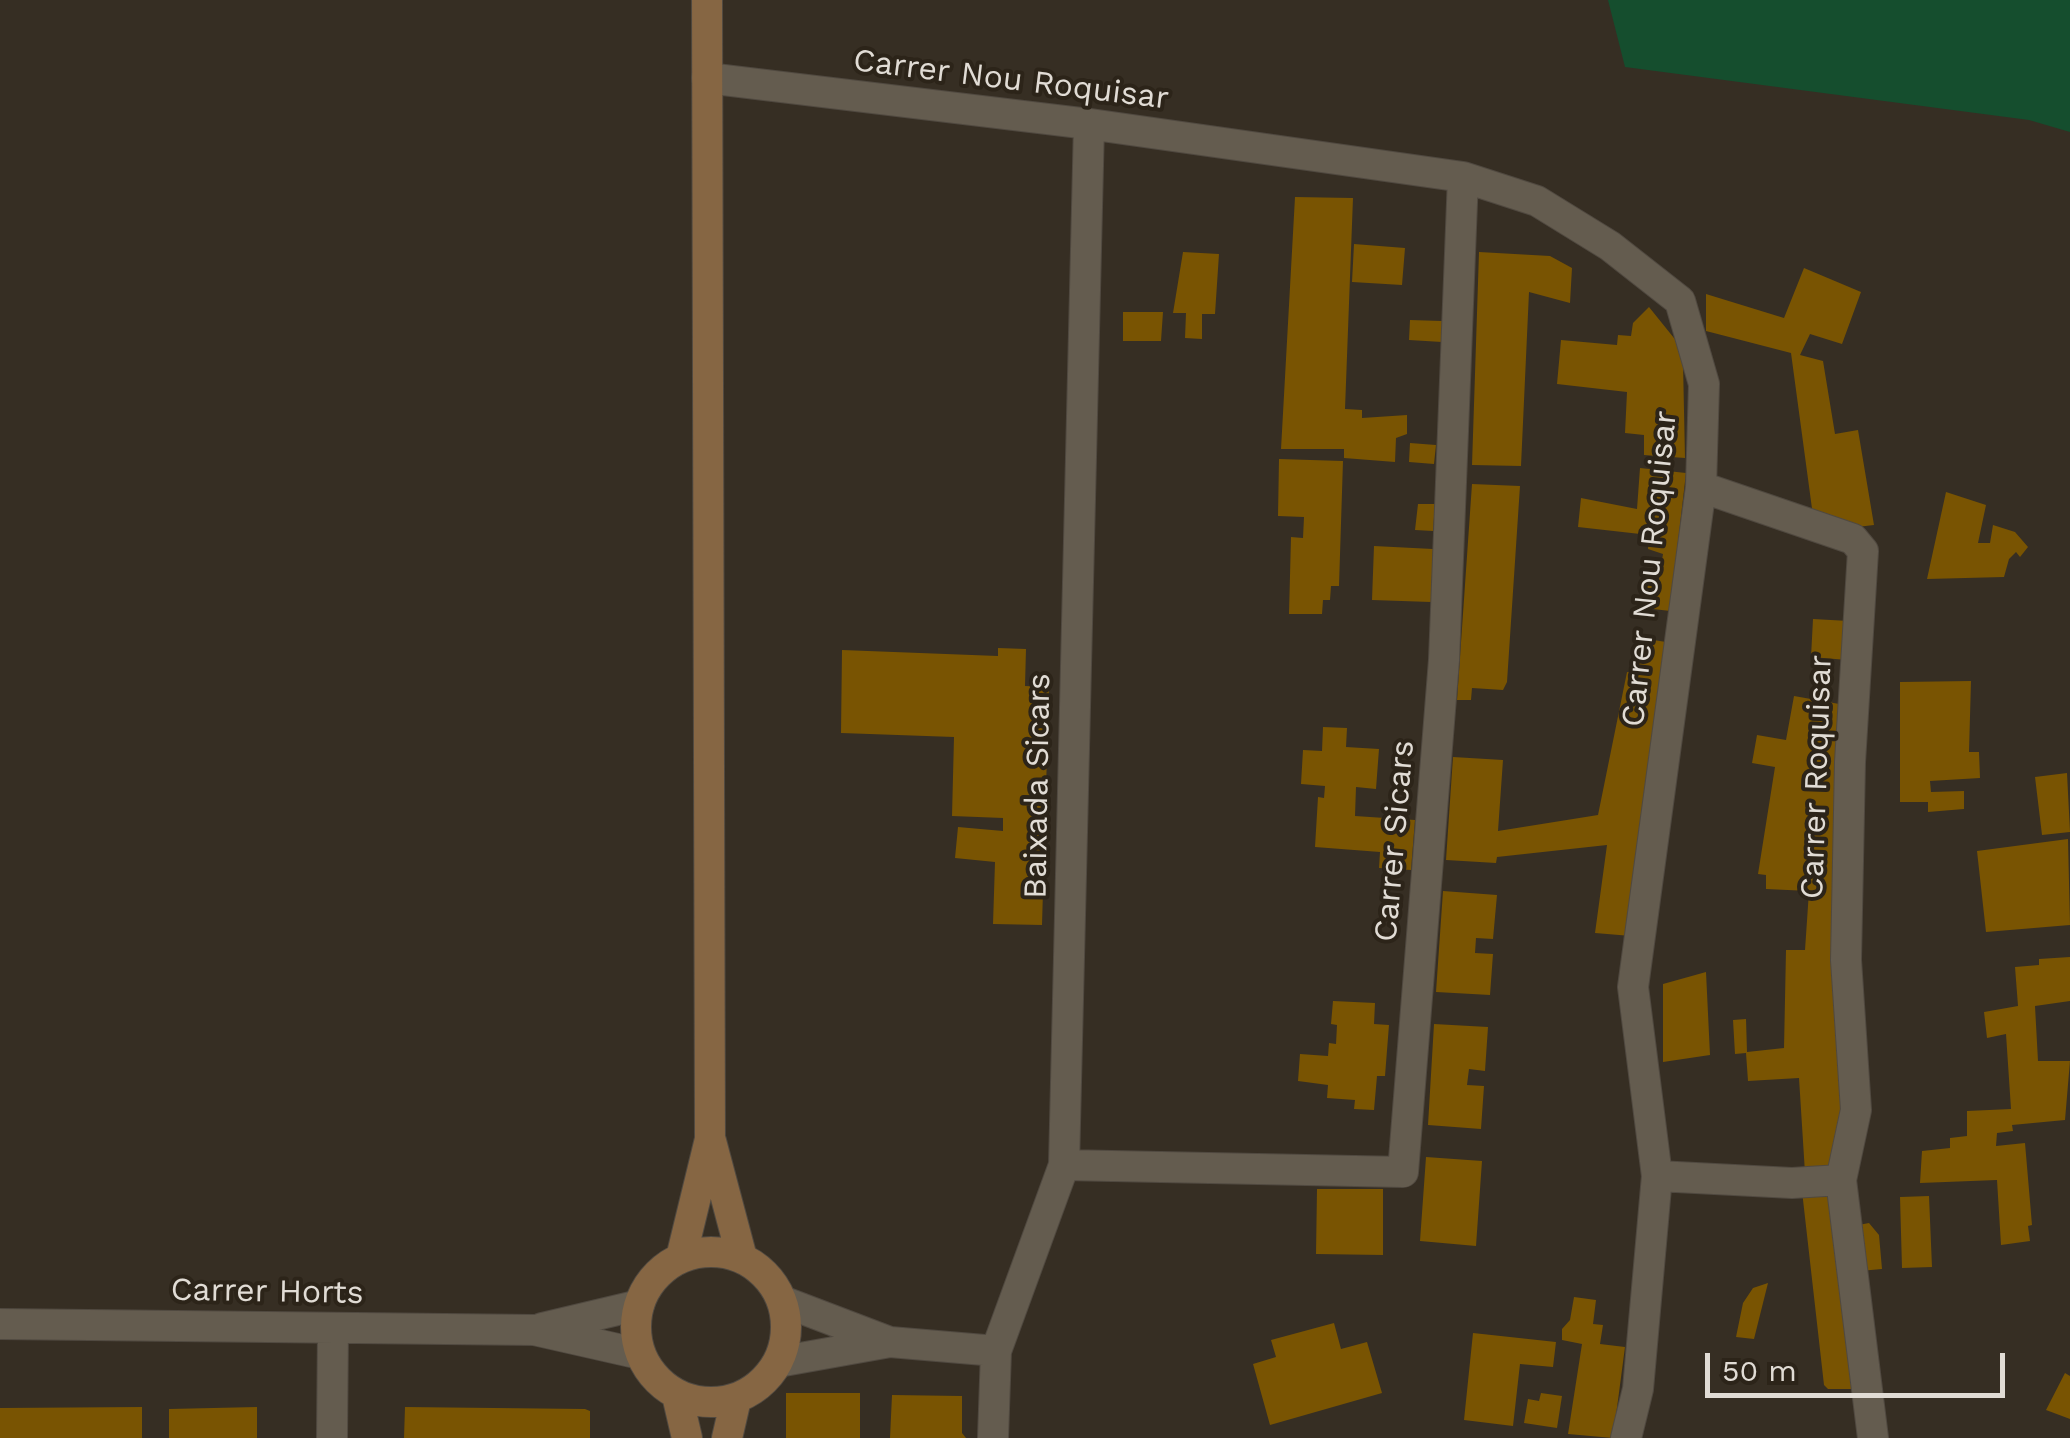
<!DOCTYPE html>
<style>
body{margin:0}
#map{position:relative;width:2070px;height:1438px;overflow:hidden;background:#362e23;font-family:"Work Sans",sans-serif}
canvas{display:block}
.scale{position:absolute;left:1705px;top:1353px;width:300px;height:45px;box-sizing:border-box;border:5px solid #e1dcd5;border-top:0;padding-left:12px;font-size:30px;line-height:35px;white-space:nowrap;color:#e1dcd5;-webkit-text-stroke:8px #2c2419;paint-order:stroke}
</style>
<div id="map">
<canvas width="2070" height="1438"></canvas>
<div class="scale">50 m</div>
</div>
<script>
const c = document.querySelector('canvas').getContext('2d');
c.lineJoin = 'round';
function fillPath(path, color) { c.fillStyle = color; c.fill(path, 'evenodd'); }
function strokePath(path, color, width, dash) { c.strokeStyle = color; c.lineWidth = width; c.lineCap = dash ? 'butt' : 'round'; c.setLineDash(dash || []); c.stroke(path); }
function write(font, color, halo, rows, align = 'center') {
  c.font = font + ' "Work Sans",sans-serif'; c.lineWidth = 8; c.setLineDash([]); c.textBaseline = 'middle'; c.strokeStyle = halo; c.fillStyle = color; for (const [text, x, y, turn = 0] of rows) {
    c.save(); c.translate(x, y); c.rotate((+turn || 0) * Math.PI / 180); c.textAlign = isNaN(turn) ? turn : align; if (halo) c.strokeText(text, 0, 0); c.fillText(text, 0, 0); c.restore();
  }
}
const green = new Path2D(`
 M1608 0H2070V132L2029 120 1625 67Z`);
const building = new Path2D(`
 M1295 197 1353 198 1345 409 1362 410V418L1407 415V434L1396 438 1395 462 1344 458V449H1281Z
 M1354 244 1405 248 1402 285 1352 282Z
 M1183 252 1219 254 1215 314H1202V339L1185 338 1186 313H1173Z
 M1479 252 1550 256 1572 268 1570 303 1529 292 1521 466 1472 465Z
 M1804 268 1861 292 1842 344 1810 334 1800 355 1823 361 1835 434 1858 430 1874 525 1848 528 1813 516 1791 353 1706 331V294L1784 318Z
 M1649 307 1678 343 1683 363 1685 458 1644 455V435L1625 433 1627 392 1557 384 1561 340 1617 345 1618 335 1631 336 1633 323Z
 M1123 312H1163L1161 341H1123Z
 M1410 320 1442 321V342L1409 340Z
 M1410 443 1436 445 1434 464 1409 462Z
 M1279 459 1343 461 1339 586H1331L1330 600H1323L1322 614H1289L1291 537 1303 538 1304 517 1278 516Z
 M1640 468 1686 473 1670 611 1645 608 1648 578 1659 579 1663 554 1648 549 1649 535 1578 527 1581 498 1637 509Z
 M1472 484 1520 486 1507 682 1503 690 1472 688 1471 700H1457Z
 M1946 492 1986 505 1978 543H1990L1993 525 2015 532 2028 547 2020 557 2016 552 2009 559 2004 577 1927 579Z
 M1418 504H1435L1433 531 1415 530Z
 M1374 546 1433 549 1431 602 1372 600Z
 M1813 619 1849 621 1847 660 1811 657Z
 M1641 638 1666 642 1631 936 1595 933 1607 845 1497 857 1496 863 1446 860 1453 757 1503 760 1498 831 1598 815 1627 672 1635 673Z
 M998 648 1026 649 1025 686 1049 687 1042 925 993 924 995 862 955 858 958 827 1003 831V818L952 816 954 737 841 733 842 650 998 656Z
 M1971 681 1969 752H1979L1980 778 1930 781 1931 792 1964 791V809L1928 812V802H1900V682Z
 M1794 696 1845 705 1837 1041 1842 1122 1837 1168 1805 1173 1799 1078 1748 1081 1746 1053 1735 1054 1733 1020 1746 1019 1747 1052 1784 1048 1786 950H1805L1809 891 1766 889V875L1758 874 1775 767 1752 763 1757 735 1786 740Z
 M1323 727 1347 728 1346 747 1379 749 1376 789 1356 787 1355 816 1415 820 1411 870 1379 868 1380 852 1315 847 1318 797 1324 798 1325 786 1301 784 1303 750 1322 751Z
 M2067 773 2070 832 2042 835 2035 777Z
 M2068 839 2070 925 1986 932 1977 851Z
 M1443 891 1497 895 1493 939 1476 938 1475 953 1493 954 1490 995 1436 992Z
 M2070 957V1001L2035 1006 2038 1061H2070L2065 1120 2012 1125 2013 1131 1997 1133 1996 1146 2025 1143 2032 1225 2028 1226 2030 1241 2001 1245 1997 1180 1920 1183 1922 1151 1950 1148V1138L1967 1136V1111L2011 1109 2006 1034 1987 1038 1984 1012 2018 1006 2015 967 2039 965V959Z
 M1706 972 1710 1055 1663 1062V984Z
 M1333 1001 1375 1003 1374 1024 1389 1025 1385 1076H1377L1374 1110 1354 1109 1355 1100 1327 1098 1328 1085 1298 1081 1300 1054 1328 1056 1329 1043 1336 1044 1337 1025 1331 1024Z
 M1434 1024 1488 1027 1485 1071 1469 1069 1467 1085 1484 1086 1481 1129 1428 1125Z
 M1426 1157 1482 1161 1476 1246 1420 1241Z
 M1317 1189H1383V1255L1316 1254Z
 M1829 1189 1856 1389H1828L1824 1385 1802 1191Z
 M1929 1196 1932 1267 1902 1268 1900 1197Z
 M1869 1223 1879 1235 1882 1269 1860 1271 1853 1226Z
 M1768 1283 1754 1339 1736 1337 1743 1303 1753 1288Z
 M1574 1297 1596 1300 1593 1324 1603 1325 1600 1344 1625 1347 1613 1438 1568 1434 1582 1344 1562 1340V1329L1570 1320Z
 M1334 1323 1341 1349 1367 1342 1382 1393 1270 1425 1253 1364 1276 1357 1271 1340Z
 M1473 1333 1556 1342 1553 1367 1520 1364 1513 1426 1464 1420Z
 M2065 1373 2070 1376V1419L2046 1410Z
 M786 1393H860V1438H786Z
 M1541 1393 1562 1396 1557 1428 1524 1423 1528 1399 1539 1401Z
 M892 1395 962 1396V1433L966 1438H890Z
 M142 1407V1438H0V1408Z
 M257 1407V1438H169V1409Z
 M405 1407 585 1409 590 1411V1438H404Z`);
const street = new Path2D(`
 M707 78 1089 124 1463 177 1537 201 1610 246 1680 301 1704 384 1701 487 1633 987 1657 1176 1638 1389 1626 1438
 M1701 487 1853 539 1863 551 1850 762 1846 960 1856 1110 1841 1180 1873 1438
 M1064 1165 1403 1172 1444 660 1463 177
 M1657 1176 1792 1183 1841 1180
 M782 1301 887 1341
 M0 1324 534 1330 640 1354
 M542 1328 639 1305
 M778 1362 890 1342 996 1351
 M332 1438 333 1328
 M993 1438 996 1351 1064 1165 1089 124`);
const secondary = new Path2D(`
 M711 1141 742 1258
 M636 1327a75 75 0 1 1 150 0a75 75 0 1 1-150 0Z
 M681 1258 710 1139 707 0
 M677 1395 687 1438
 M727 1438 736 1399`);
const streetNames = [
 ["Carrer Nou Roquisar",1011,80,7],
 ["Carrer Nou Roquisar",1650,569,-84],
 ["Carrer Roquisar",1817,777,-88],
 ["Baixada Sicars",1038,786,-89],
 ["Carrer Sicars",1395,841,-85],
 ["Carrer Horts",267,1292,1]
];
fillPath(green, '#154e2e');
fillPath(building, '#795402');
strokePath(street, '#504940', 32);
strokePath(secondary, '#504940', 32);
strokePath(street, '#645c4f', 30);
strokePath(secondary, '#866643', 30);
write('32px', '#e1dcd5', '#2c2419', streetNames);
</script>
